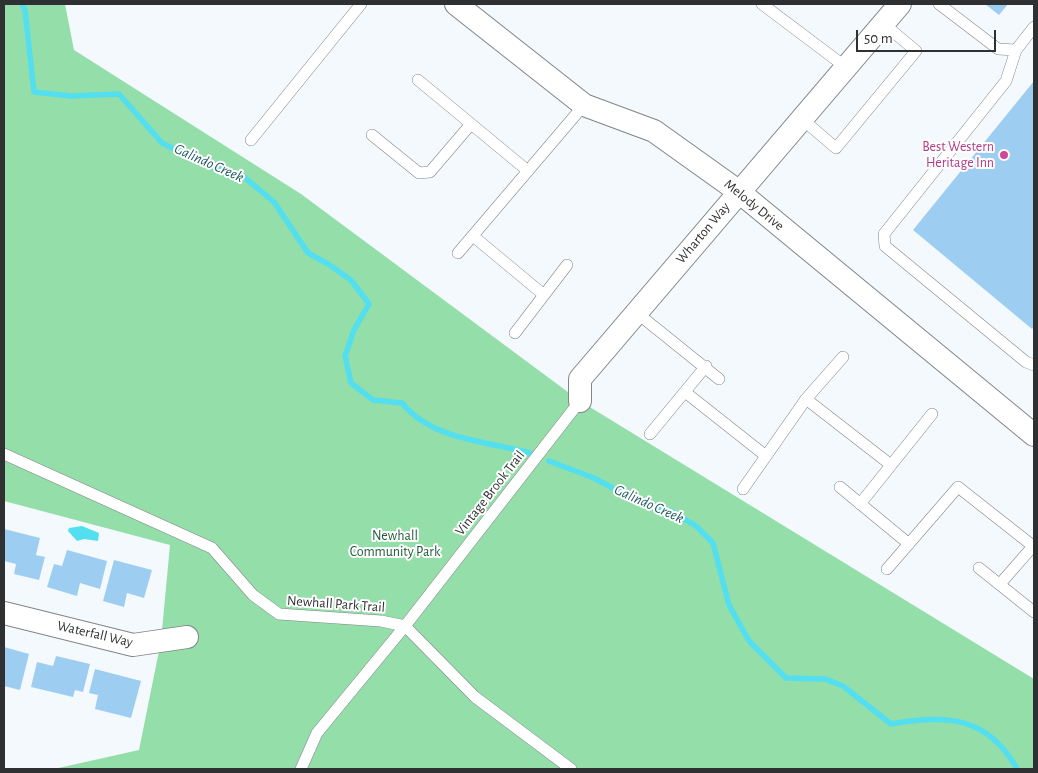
<!DOCTYPE html>
<style>
body{margin:0}
#map{position:relative;width:1038px;height:773px;overflow:hidden;background:#f4f9fd;font-family:"Alegreya Sans",sans-serif}
canvas{display:block}
.frame{position:absolute;inset:0;border:5px solid #2e3031;pointer-events:none}
.scale{position:absolute;left:856px;top:30px;width:140px;height:22px;box-sizing:border-box;border:2px solid #2e3031;border-top:0;padding-left:6px;font-size:15px;line-height:18px;white-space:nowrap;color:#2e3031;-webkit-text-stroke:4px #fff;paint-order:stroke}
</style>
<div id="map">
<canvas width="1038" height="773"></canvas>
<div class="frame"></div>
<div class="scale">50 m</div>
</div>
<script>
const c = document.querySelector('canvas').getContext('2d');
c.lineJoin = 'round';
function fillPath(path, color) { c.fillStyle = color; c.fill(path, 'evenodd'); }
function strokePath(path, color, width, dash) { c.strokeStyle = color; c.lineWidth = width; c.lineCap = dash ? 'butt' : 'round'; c.setLineDash(dash || []); c.stroke(path); }
function write(font, color, halo, rows, align = 'center') {
  c.font = font + ' "Alegreya Sans",sans-serif'; c.lineWidth = 4; c.setLineDash([]); c.textBaseline = 'middle'; c.strokeStyle = halo; c.fillStyle = color; for (const [text, x, y, turn = 0] of rows) {
    c.save(); c.translate(x, y); c.rotate((+turn || 0) * Math.PI / 180); c.textAlign = isNaN(turn) ? turn : align; if (halo) c.strokeText(text, 0, 0); c.fillText(text, 0, 0); c.restore();
  }
}
const green = new Path2D(`
 M4 4H65L74 50 301 194 580 401 1034 679V769H54L139 750 161 641 170 545 4 501Z`);
const water = new Path2D(`
 M82 526 99 533 98 541 84 539 77 541 68 531 69 528Z`);
const stream = new Path2D(`
 M22 4 25 10 34 92 71 96 119 94 162 143 209 166 244 177 274 202 308 253 328 264 351 280 369 304 354 330 345 356 351 383 373 400 402 403C432 440 486 441 530 453
 M549 461 594 478 633 499 671 511 696 526 713 543 729 605 749 641 786 678 825 679 843 686 891 724C945 714 988 716 1017 769`);
const building = new Path2D(`
 M985 4H1008L999 15Z
 M1034 81V326L1032 329 913 230Z
 M4 529 40 538 36 555 45 557 39 580 14 574 16 564 4 561Z
 M67 550 107 561 100 589 80 583 77 596 47 587 54 564 62 566Z
 M114 560 152 570 144 598 127 593 124 607 103 601Z
 M4 647 29 654 20 690 4 686Z
 M56 656 90 664 83 692 75 690 73 697 31 687 37 662 53 666Z
 M95 669 141 681 131 718 95 709 98 695 89 693Z`);
const service = new Path2D(`
 M762 4 847 68
 M939 4 998 49 1016 50
 M1034 27 1016 50 1006 81 884 234 885 246 1026 362 1034 365
 M418 80 528 171
 M802 119 836 148 916 51 884 24
 M372 135 419 173 430 172 471 124
 M251 140 361 4
 M473 236 544 295
 M458 253 584 105
 M637 313 719 379
 M515 333 567 265
 M685 392 766 456
 M806 399 891 465
 M650 434 706 366
 M4 454 212 548 253 595 279 614 381 621 405 626 475 697 571 769
 M840 487 909 544
 M743 489 806 399 843 357
 M860 504 932 414
 M979 568 1034 612
 M887 569 958 487 1033 546
 M1000 584 1034 545
 M301 769 317 733 405 626 580 401`);
const minor = new Path2D(`
 M456 4 584 105 654 131 738 191 1034 435
 M580 401V379L900 4
 M4 613 133 645 187 637`);
const markers = [
 [1004,155,5,"#d1479c"]
];
const hotelNames = [
 ["Best Western",994,147],
 ["Heritage Inn",994,163]
];
const streetNames = [
 ["Melody Drive",754,205,39],
 ["Wharton Way",703,233,-50],
 ["Vintage Brook Trail",490,493,-52],
 ["Newhall Park Trail",336,604,4],
 ["Waterfall Way",95,634,13]
];
const parkNames = [
 ["Newhall",395,536],
 ["Community Park",395,552]
];
const waterNames = [
 ["Galindo Creek",209,163,24],
 ["Galindo Creek",649,504,24]
];
fillPath(green, '#94dea9');
fillPath(water, '#53dfef');
strokePath(stream, '#53dfef', 5.5);
fillPath(building, '#9dcef2');
strokePath(service, '#808589', 12);
strokePath(minor, '#808589', 24);
strokePath(service, '#fff', 11);
strokePath(minor, '#fff', 22);
for (const [x, y, r, color] of markers) { const dot = new Path2D(); dot.arc(x, y, r, 0, 2 * Math.PI); c.fillStyle = color; c.fill(dot); strokePath(dot, '#fff', 2); }
write('14px', '#b23c85', '#fff', hotelNames, 'right');
write('14px', '#2e3031', '#fff', streetNames);
write('14px', '#1e5c35', '#fff', parkNames);
write('italic 15px', '#205a61', '#fff', waterNames);
</script>
